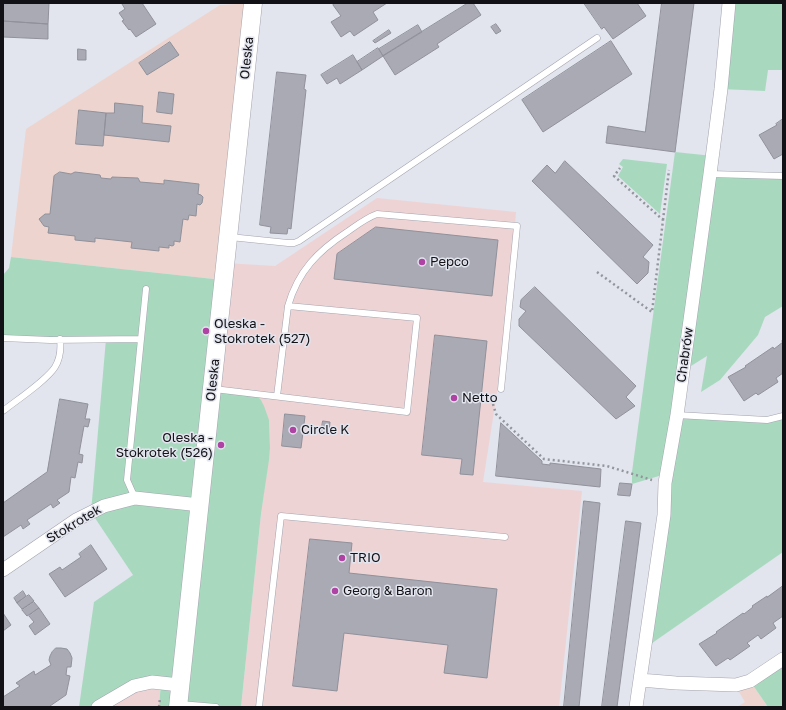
<!DOCTYPE html>
<meta charset="utf-8">
<style>
body{margin:0}
#map{position:relative;width:786px;height:710px;overflow:hidden;background:#e2e4ee;font-family:"Golos Text",sans-serif}
canvas{display:block}
.frame{position:absolute;inset:0;border:4px solid #121216;pointer-events:none}
</style>
<div id="map">
<canvas width="786" height="710"></canvas>
<div class="frame"></div>
</div>
<script>
const c = document.querySelector('canvas').getContext('2d');
c.lineJoin = 'round';
function fillPath(path, color) { c.fillStyle = color; c.fill(path, 'evenodd'); }
function strokePath(path, color, width, dash) { c.strokeStyle = color; c.lineWidth = width; c.lineCap = dash ? 'butt' : 'round'; c.setLineDash(dash || []); c.stroke(path); }
function write(font, color, halo, rows, align = 'center') {
  c.font = font + ' "Golos Text",sans-serif'; c.lineWidth = 3; c.setLineDash([]); c.textBaseline = 'middle'; c.strokeStyle = halo; c.fillStyle = color; for (const [text, x, y, turn = 0] of rows) {
    c.save(); c.translate(x, y); c.rotate((+turn || 0) * Math.PI / 180); c.textAlign = isNaN(turn) ? turn : align; if (halo) c.strokeText(text, 0, 0); c.fillText(text, 0, 0); c.restore();
  }
}
const commercial = new Path2D(`
 M377 198 516 212 507 328 483 482 582 491 559 707H241L261 514 270 448 269 420 213 388 225 263 275 266Z
 M161 683 159 707H98L115 696Z`);
const industrial = new Path2D(`
 M253 3 223 280 11 257 26 129 220 5Z
 M750 681 768 707H737L745 702 735 685Z`);
const green = new Path2D(`
 M729 3H783V70H768L765 91 721 89Z
 M675 152 713 156 710 174 783 176V306L765 317 758 335 720 380 701 392 707 356 683 371 677 414 767 420 783 416V552L645 648 669 473 632 484V472Z
 M623 159 667 164 660 214 618 176 623 167 619 164Z
 M11 257 223 280 213 388 254 393 261 400 264 406 269 420 270 448 269 460 261 514 241 707H159L161 683 152 682 98 707H79L94 602 133 575 91 512 106 339 3 338V275L9 268Z
 M783 660V707H768L750 681Z`);
const building = new Path2D(`
 M3 3H49L48 24 3 21Z
 M124 3H142L156 24 136 37 130 29 129 30 122 21 124 20 119 13 125 9 122 4Z
 M337 3H387L373 12 378 20 354 36 350 31 341 37 331 22 341 16 333 5Z
 M468 3H473L481 15 437 44 439 47 395 75 383 56Z
 M584 3H637L646 16 613 39 604 27 602 29Z
 M662 3H694L675 152 606 143 608 126 645 132Z
 M3 21 48 24V39L3 37Z
 M496 24 501 31 496 34 491 27Z
 M418 25 422 32 383 56 379 49Z
 M389 30 391 33 375 43 373 41Z
 M611 41 632 74 543 132 522 100Z
 M170 42 179 55 147 75 139 63Z
 M378 48 383 56 362 70 357 62Z
 M78 49 86 50V60H78Z
 M353 55 362 70 340 84 337 78 327 84 321 75Z
 M277 72 306 75 304 89 306 90 291 229 288 228 287 234 270 233 271 227 260 225Z
 M159 92 174 94 172 114 157 112Z
 M115 103 143 106 142 123 171 126 169 142 104 135 106 113H114Z
 M79 110 106 113 103 146 76 144Z
 M783 119V154L774 159 759 135 777 125 776 124Z
 M565 161 653 245 643 257 649 262 648 273 637 284 532 181 547 165 555 173Z
 M60 172 71 174 75 172 100 175 101 178 111 179 112 177 138 178 140 182 164 184V180L199 184 198 194 201 195 203 197 202 203 200 205 197 204 196 216 189 215 188 220 183 219 180 242 174 241V245L172 246 169 245V248L159 247V251L131 248 132 242 95 238V242L75 240V236L48 233 49 227 44 226 39 219 45 214H50L54 176Z
 M376 227 498 240 492 296 334 279 337 254Z
 M535 287 636 386 626 397 635 406 616 419 519 326V319L526 311 520 307 521 300Z
 M435 335 487 341 473 475 460 474 462 459 422 455Z
 M782 341H783V373L776 378 778 382 758 395 756 393 744 401 728 377 746 367 745 366 773 347 774 349 783 342Z
 M60 399 88 404 85 419H90L88 427 84 426 79 454 83 455 82 463 78 462 75 478 71 477 69 492 57 500 60 503 53 508 51 504 27 520 30 524 23 529 21 525 3 537V503L47 472Z
 M285 414 305 416 301 448 282 446Z
 M323 421 330 422 329 433 321 432Z
 M501 423 542 461V464L550 465V463L601 469 600 487 496 476Z
 M620 483 632 484 630 496 618 495Z
 M584 501 600 503 579 707H564Z
 M626 521 641 523 617 707H602Z
 M310 539 352 543 349 573 497 589 487 678 444 673 448 645 344 633 337 691 293 686Z
 M91 545 107 569 65 597 49 574 60 567 62 570 81 557 79 554Z
 M783 586V616L773 623 776 628 761 639 758 635 747 643 750 646 730 660 728 658 716 666 699 644 717 633 716 632 743 613 744 614 753 607 752 606 767 596V597Z
 M23 591 26 596 17 603 14 598Z
 M29 595 34 601 22 609 17 603Z
 M34 602 39 608 27 616 22 610Z
 M39 608 50 624 35 635 29 626 34 622 29 616Z
 M3 613 11 625 3 631Z
 M56 648H61L67 649 70 653 72 658 71 667H67L66 675 70 676 66 695 50 706 51 707H3V697L20 686 16 683 34 671 35 675 51 665 49 660 50 656 52 652Z`);
const path = new Path2D(`
 M663 220 669 170
 M597 272 652 312 663 220 614 176 620 168
 M493 404 496 414 544 459 607 466 652 480
 M159 707 160 698`);
const lane = new Path2D(`
 M710 174 783 176
 M230 237 288 243H294L299 241 597 38
 M288 306C298 271 318 251 347 232 357 225 366 218 377 214L517 226 501 389
 M3 338 50 340 141 339 127 480 135 498
 M141 339 146 289
 M214 389 407 412 417 318 288 306 277 396
 M3 411C17 400 47 380 55 367 60 359 61 348 60 339
 M677 415 767 420 783 416
 M180 704 216 707
 M259 707 281 516 505 537`);
const street = new Path2D(`
 M3 570 76 520 104 506 135 498 200 505
 M640 680 676 683 736 685 750 681 783 659
 M98 707 134 686 152 682 180 685
 M636 707 664 515 665 483 677 415 710 174 721 89 729 3`);
const secondary = new Path2D(`
 M178 707 253 3`);
const markers = [
 [422,262,4,"#ae43a4"],
 [206,331,4,"#ae43a4"],
 [454,398,4,"#ae43a4"],
 [293,430,4,"#ae43a4"],
 [221,445,4,"#ae43a4"],
 [342,558,4,"#ae43a4"],
 [335,591,4,"#ae43a4"]
];
const streetNames = [
 ["Oleska",247,58,-84],
 ["Chabrów",685,355,-82],
 ["Oleska",213,380,-84],
 ["Stokrotek",74,524,-31]
];
const poiNames = [
 ["Pepco",430,262],
 ["Oleska -",214,324],
 ["Stokrotek (527)",214,339],
 ["Netto",462,398],
 ["Circle K",301,430],
 ["Oleska -",213,438,"right"],
 ["Stokrotek (526)",213,453,"right"],
 ["TRIO",350,558],
 ["Georg & Baron",343,591]
];
fillPath(commercial, '#eed3d5');
fillPath(industrial, '#eed4ce');
fillPath(green, '#a8d9bf');
fillPath(building, '#a9aab4');
strokePath(building, '#90919b', 1);
strokePath(lane, '#a3a4ae', 7);
strokePath(street, '#a3a4ae', 14);
strokePath(secondary, '#a3a4ae', 19);
strokePath(path, '#93959c', 2.5, [2, 3]);
strokePath(lane, '#fff', 6);
strokePath(street, '#fff', 13);
strokePath(secondary, '#fff', 18);
for (const [x, y, r, color] of markers) { const dot = new Path2D(); dot.arc(x, y, r, 0, 2 * Math.PI); c.fillStyle = color; c.fill(dot); strokePath(dot, '#e2e4ee', 1.5); }
write('13px', '#121216', '#e2e4ee', streetNames);
write('13px', '#121216', '#e2e4ee', poiNames, 'left');
</script>
